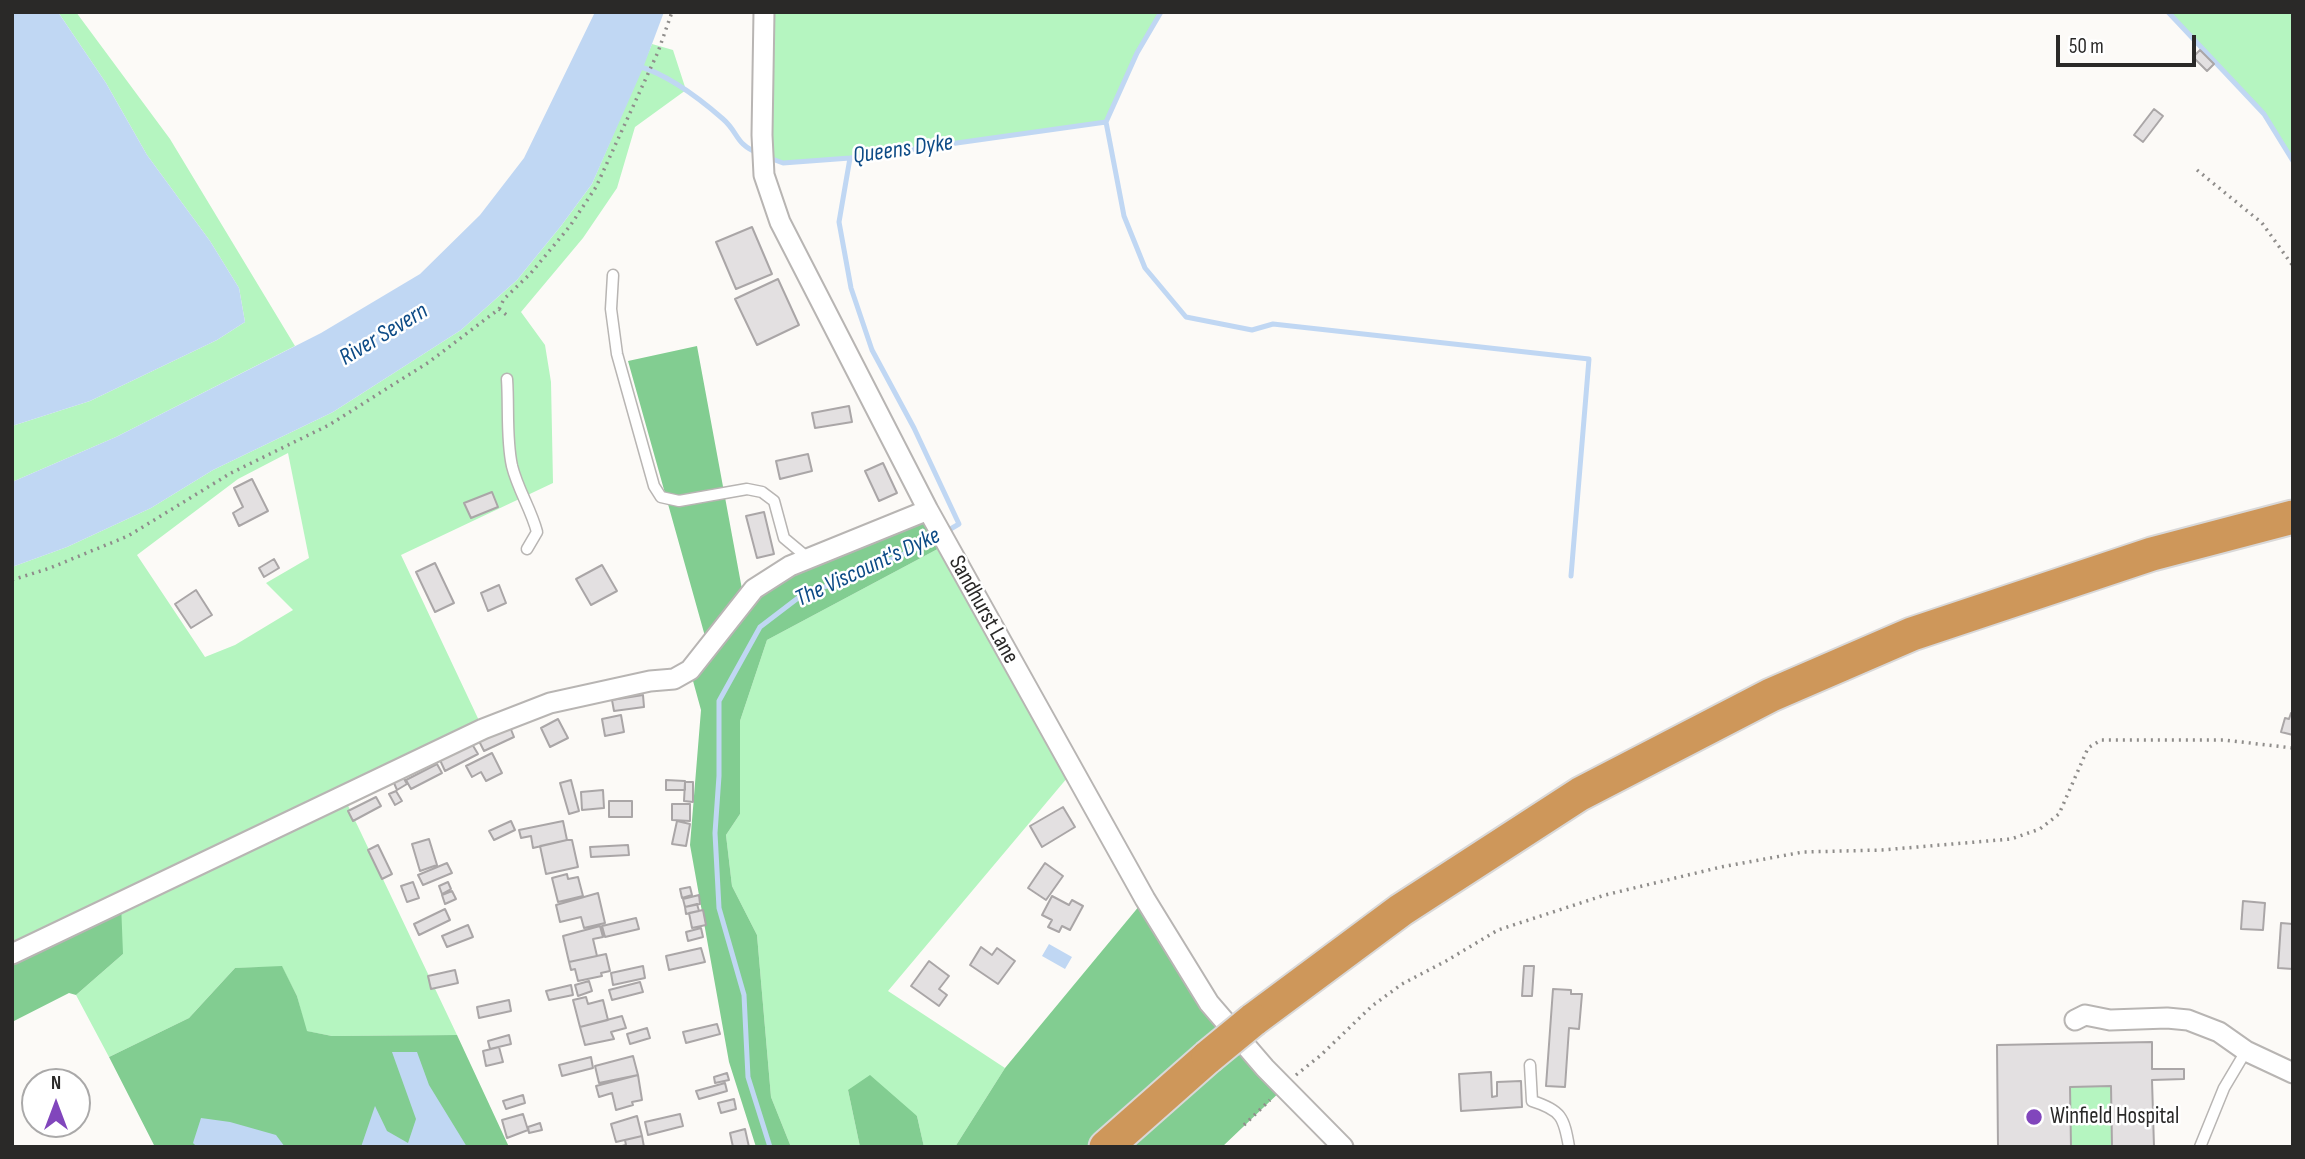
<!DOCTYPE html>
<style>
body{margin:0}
#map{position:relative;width:2305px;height:1159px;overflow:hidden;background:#fcfaf7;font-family:"Sofia Sans Condensed",sans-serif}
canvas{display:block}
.frame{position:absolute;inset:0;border:14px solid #2a2928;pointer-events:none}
.north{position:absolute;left:21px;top:1068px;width:70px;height:70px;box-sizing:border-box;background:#fff;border:2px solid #aaa9a9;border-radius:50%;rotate:0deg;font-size:19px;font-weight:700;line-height:28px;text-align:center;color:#2a2928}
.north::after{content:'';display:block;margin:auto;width:24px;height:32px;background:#8146bc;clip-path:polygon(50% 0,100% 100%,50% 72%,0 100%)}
.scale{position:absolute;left:2056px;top:35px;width:140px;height:32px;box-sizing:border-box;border:4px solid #2a2928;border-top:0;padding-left:9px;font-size:21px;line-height:24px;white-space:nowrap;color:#2a2928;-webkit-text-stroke:5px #fff;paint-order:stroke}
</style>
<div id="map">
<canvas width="2305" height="1159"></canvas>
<div class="frame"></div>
<div class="north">N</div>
<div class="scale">50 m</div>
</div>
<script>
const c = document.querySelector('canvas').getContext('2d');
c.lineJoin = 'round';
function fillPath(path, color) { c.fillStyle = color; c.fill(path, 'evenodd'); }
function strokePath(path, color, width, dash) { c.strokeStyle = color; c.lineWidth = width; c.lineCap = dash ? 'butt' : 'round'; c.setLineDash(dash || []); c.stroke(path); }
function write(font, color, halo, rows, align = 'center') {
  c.font = font + ' "Sofia Sans Condensed",sans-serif'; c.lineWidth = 5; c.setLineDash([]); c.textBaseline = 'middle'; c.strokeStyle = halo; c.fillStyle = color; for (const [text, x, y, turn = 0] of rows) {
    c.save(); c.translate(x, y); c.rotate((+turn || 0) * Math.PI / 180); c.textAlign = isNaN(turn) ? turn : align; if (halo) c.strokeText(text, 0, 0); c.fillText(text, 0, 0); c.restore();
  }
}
const green = new Path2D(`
 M58 12H76L170 139 295 346 116 437 12 482V426L90 401 217 340 245 322 239 288 210 241 147 155 106 83Z
 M764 12H1161L1137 53 1106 122 850 158 783 163 763 155Z
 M2168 12H2293V161L2264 114Z
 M652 44 673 50 686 90 635 127 617 188 583 238 521 312 545 345 551 382 553 483 401 555 483 729 343 795 457 1035 332 1036 306 1031 297 996 282 967 235 968 189 1018 109 1057 76 995 123 954H12V567L67 547 151 508 213 470 333 412 461 330 517 280 561 226 592 184ZM288 453 309 558 266 583 293 610 235 645 205 657 137 555 238 479Z
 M947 544 1073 771 888 991 1005 1068 955 1147H924L917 1116 848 1090 860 1147H791L771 1097 757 935 732 886 726 835 740 814V721L767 640Z
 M2111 1086 2112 1147H2071L2070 1087Z`);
const forest = new Path2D(`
 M697 346 744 600 754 589 928 510 947 544 767 640 740 721V814L726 835 732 886 757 935 771 1097 791 1147H756L729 1062 690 845 701 710 690 670 708 647 628 361Z
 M1145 899 1209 1003 1285 1087 1222 1147H955L1005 1068Z
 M121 903 123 954 76 995 69 993 12 1022V954Z
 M282 966 297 996 307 1031 332 1036 457 1035 509 1147H155L109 1057 189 1018 235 968Z
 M870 1075 917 1116 924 1147H860L848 1090Z`);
const water = new Path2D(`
 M12 12H58L106 83 147 155 210 241 239 288 245 322 217 340 90 401 12 426Z
 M595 12H664L643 68 592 184 561 226 517 280 461 330 333 412 213 470 151 508 67 547 12 567V482L116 437 321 333 420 274 480 215 524 158Z
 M1049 944 1072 957 1065 969 1042 956Z
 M392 1052H417L429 1085 467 1147H361L375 1106 387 1131 408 1143 416 1119Z
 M201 1118 230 1122 276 1135 285 1147H197L193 1143Z`);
const stream = new Path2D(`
 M2168 12 2264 114 2293 161
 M638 66C669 75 699 98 723 119 739 133 735 144 758 153
 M1106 122 1124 216 1145 268 1186 317 1252 330 1273 324 1589 359 1571 576
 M767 157 783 163 850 158 1106 122 1137 53 1161 12
 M770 1147 748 1077 744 995 719 908 715 833 719 776V701L760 627 798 598 918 548 959 524 914 428 872 350 851 288 839 222 850 158`);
const building = new Path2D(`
 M2200 50 2214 64 2207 71 2193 57Z
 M2154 109 2163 116 2143 142 2134 135Z
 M752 227 772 274 736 289 716 242Z
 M778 279 799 325 757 345 735 299Z
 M849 406 852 422 815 428 812 413Z
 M808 454 812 471 780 479 776 461Z
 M883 463 897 493 879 501 865 471Z
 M252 479 268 511 239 526 233 513 243 507 234 488Z
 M492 492 498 507 471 518 464 503Z
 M764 512 774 554 757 558 746 516Z
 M274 559 279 568 264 577 259 568Z
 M435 563 454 603 435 612 416 572Z
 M602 565 617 591 591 605 576 579Z
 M499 585 506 603 488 611 481 593Z
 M196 590 212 615 191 628 175 604Z
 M643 695 644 707 614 711 612 700Z
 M2291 713H2293V735L2281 732 2285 718 2289 719Z
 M621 715 624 732 605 736 602 719Z
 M558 719 568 738 550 747 541 728Z
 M510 727 514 737 484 751 479 741Z
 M472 744 478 754 445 771 440 760Z
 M492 753 502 773 486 781 481 772 472 777 466 766Z
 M437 764 442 773 411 789 406 780Z
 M403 777 407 784 397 790 394 783Z
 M571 780 579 811 569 814 560 783Z
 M666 780 685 781V790H666Z
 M685 782H693V802L684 801Z
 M603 790 604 808 582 810 581 792Z
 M396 791 402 801 395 805 389 794Z
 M376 797 381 806 353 821 348 811Z
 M609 801H632V817H609Z
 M672 804H690V821L672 820Z
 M1063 807 1075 827 1042 847 1030 826Z
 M511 821 515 830 494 840 489 831Z
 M563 821 567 840 533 848 531 836 521 838 519 830Z
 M677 821 690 824 686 846 672 844Z
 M429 839 437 865 420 871 412 844Z
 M567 840H572L578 867 546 874 540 846Z
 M378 845 392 874 382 879 368 850Z
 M628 845 629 855 591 857 590 847Z
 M447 863 452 873 423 885 418 875Z
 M1045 863 1063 876 1046 900 1028 888Z
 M567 874 568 879 578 877 583 896 558 902 552 878Z
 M413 882 419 898 407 902 401 886Z
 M448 882 451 889 442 894 439 886Z
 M690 887 692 895 682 898 680 889Z
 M452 891 456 899 445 904 442 895Z
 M598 893 605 923 584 928 581 917 560 922 556 905Z
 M699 895 700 904 685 907 683 899Z
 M1052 896 1069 905 1072 900 1083 906 1070 930 1062 926 1059 932 1048 927 1052 920 1042 915Z
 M2243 901 2265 903 2263 930 2241 929Z
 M697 904 699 911 686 914 685 907Z
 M445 909 450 920 419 935 414 924Z
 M703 910 706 925 692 928 689 913Z
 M636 918 639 929 605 937 602 926Z
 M2281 923 2293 924V969L2278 968Z
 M468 925 473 937 447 947 442 936Z
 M600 926 603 937 593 939 597 956 569 962 563 936Z
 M701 928 703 937 688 941 686 932Z
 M981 947 992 955 997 948 1015 961 998 984 970 965Z
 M701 948 705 962 669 970 666 956Z
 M606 954 610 971 601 973 602 976 578 981 575 969 571 970 569 962Z
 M929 961 949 976 939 989 947 995 939 1006 911 986Z
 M643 966 645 978 613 985 611 973Z
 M1524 966H1534L1532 996H1522Z
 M455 970 458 983 431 989 428 976Z
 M589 981 592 991 578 996 575 985Z
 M640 982 643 992 612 1000 609 990Z
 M571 985 573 995 549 1000 546 991Z
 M1553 989 1571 990V994H1582L1579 1029 1569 1028 1565 1087 1546 1086Z
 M586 997 588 1004 603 1000 608 1020 580 1027 573 1000Z
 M509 1000 511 1011 479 1018 477 1007Z
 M622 1016 626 1028 611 1032 614 1039 585 1045 580 1027Z
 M717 1024 720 1034 686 1043 683 1032Z
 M647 1028 650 1038 630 1044 627 1034Z
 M509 1035 511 1044 490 1049 488 1041Z
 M2152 1042V1069H2184V1079L2152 1080 2154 1147H2112L2111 1086 2070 1087 2071 1147H1998L1997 1045Z
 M499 1047 503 1062 486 1066 483 1051Z
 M633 1056 638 1075 599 1083 595 1066Z
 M591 1057 593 1068 562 1076 559 1065Z
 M1491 1072 1492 1097 1497 1096V1082L1521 1081 1522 1107 1461 1111 1459 1074Z
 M727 1073 729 1080 715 1083 714 1077Z
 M638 1075 642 1100 632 1102 633 1105 616 1110 612 1093 599 1097 596 1086Z
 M725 1083 727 1091 699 1099 696 1091Z
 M523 1095 525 1103 506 1109 503 1101Z
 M734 1099 736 1109 721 1113 718 1103Z
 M523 1114 528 1130 507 1138 502 1120Z
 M680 1114 683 1126 648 1135 645 1122Z
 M637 1116 642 1136 616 1142 611 1124Z
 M540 1123 542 1130 529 1133 528 1127Z
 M745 1129 749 1147H733L730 1133Z
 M642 1136 644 1147H618L626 1145 625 1140Z`);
const path = new Path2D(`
 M2197 170 2262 223 2293 266
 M499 309 508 316
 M12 580 50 568 128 536 231 473 329 425 429 362 499 309 504 299 531 273 570 226 596 187 658 52 672 12
 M1296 1075 1321 1055 1372 1006 1402 984 1446 961 1498 930 1605 895 1721 867 1803 852 1882 850 2011 839 2040 829 2059 814 2088 748 2101 740H2224L2293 748
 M1244 1125 1270 1100`);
const service = new Path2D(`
 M613 275 611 309 617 354 654 486 661 497 679 501 747 489 762 492 774 501 784 538 808 558
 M507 379C509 407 506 439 512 466 518 490 531 509 537 532L527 549
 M1530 1065 1532 1101C1561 1110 1564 1117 1569 1147
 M2200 1147 2224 1088 2246 1051`);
const minor = new Path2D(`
 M764 12 762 135 764 175 780 222 928 510 1145 899 1209 1003 1265 1068 1343 1147
 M12 954 483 729 550 703 650 681 674 679 690 670 754 589 790 566 928 510
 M2075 1020 2085 1015 2110 1020 2167 1018 2188 1020 2219 1032 2246 1051 2293 1073`);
const trunk = new Path2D(`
 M1253 1020 1401 910 1580 794 1771 695 1912 634 2152 554 2293 517
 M1106 1147 1208 1057`);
const trunkBridge = new Path2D(`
 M1208 1057 1253 1020`);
const markers = [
 [2034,1117,9,"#8146bc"]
];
const streetNames = [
 ["Sandhurst Lane",983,610,61]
];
const poiNames = [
 ["Winfield Hospital",2050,1117]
];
const waterNames = [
 ["Queens Dyke",903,150,-8],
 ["River Severn",384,335,-31],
 ["The Viscount's Dyke",868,568,-25]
];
fillPath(green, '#b5f5c0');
fillPath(forest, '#82cd91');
fillPath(water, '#c0d7f3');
strokePath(stream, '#c0d7f3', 5);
fillPath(building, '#e3e0e1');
strokePath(building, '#aaa6a7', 2);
strokePath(service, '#b8b5b3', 13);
strokePath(minor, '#b8b5b3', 23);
strokePath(trunk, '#d9d8d8', 37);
strokePath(path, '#8f8d8b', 3.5, [2, 5]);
strokePath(service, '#fff', 10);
strokePath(minor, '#fff', 19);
strokePath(trunk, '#ce975a', 33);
strokePath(trunkBridge, '#d9d8d8', 37, []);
strokePath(trunkBridge, '#ce975a', 33);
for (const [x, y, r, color] of markers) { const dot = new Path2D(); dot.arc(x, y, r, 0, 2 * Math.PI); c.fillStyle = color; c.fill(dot); strokePath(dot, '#fff', 2.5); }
write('23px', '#2a2928', '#fff', streetNames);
write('23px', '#2a2928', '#fff', poiNames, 'left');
write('italic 24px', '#0d4b86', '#fff', waterNames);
</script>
